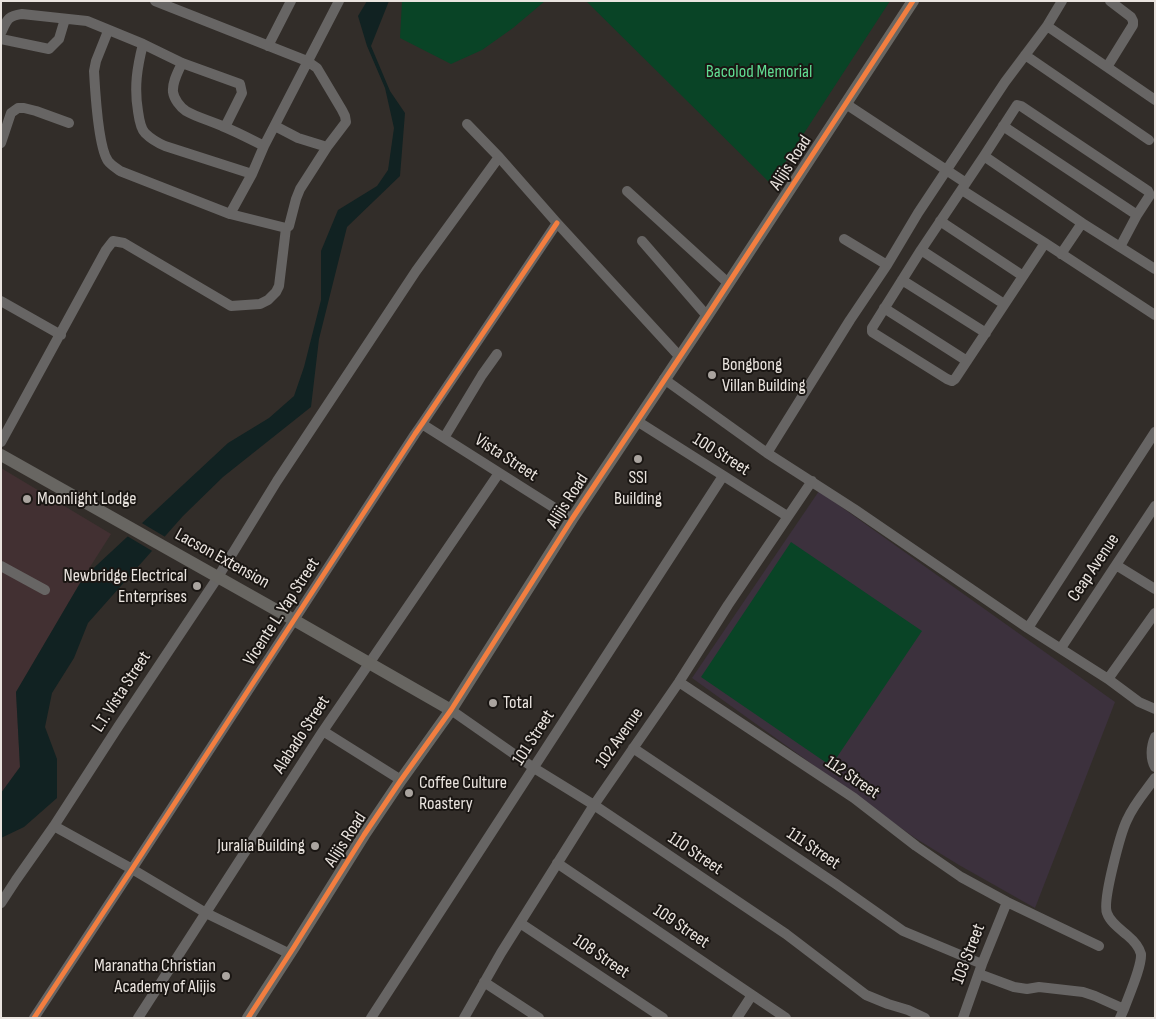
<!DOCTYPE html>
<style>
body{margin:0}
#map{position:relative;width:1156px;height:1019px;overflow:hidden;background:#322d29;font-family:"Sofia Sans Condensed",sans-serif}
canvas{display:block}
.frame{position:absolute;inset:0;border:2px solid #eae4df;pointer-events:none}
</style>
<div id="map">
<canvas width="1156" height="1019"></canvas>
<div class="frame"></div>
</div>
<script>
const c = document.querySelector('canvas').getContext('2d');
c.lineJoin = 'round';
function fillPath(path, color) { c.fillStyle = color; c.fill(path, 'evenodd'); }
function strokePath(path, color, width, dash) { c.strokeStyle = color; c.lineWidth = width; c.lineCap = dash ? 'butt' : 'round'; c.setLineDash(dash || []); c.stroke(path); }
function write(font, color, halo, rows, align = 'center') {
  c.font = font + ' "Sofia Sans Condensed",sans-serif'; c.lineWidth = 4; c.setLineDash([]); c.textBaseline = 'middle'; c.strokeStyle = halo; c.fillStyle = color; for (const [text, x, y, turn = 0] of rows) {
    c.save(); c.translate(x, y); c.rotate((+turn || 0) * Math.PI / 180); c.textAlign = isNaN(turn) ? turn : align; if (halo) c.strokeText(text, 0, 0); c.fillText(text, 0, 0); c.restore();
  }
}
const commercial = new Path2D(`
 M1 468 111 534 83 578 16 692 20 767 1 793Z`);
const education = new Path2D(`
 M819 491 1115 702 1035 908 959 865 915 838 692 678Z`);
const green = new Path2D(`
 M402 1H545L513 28 482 50 451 64 400 38Z
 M586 1H890L771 184Z
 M791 542 922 631 831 766 701 677Z`);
const water = new Path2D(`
 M367 1H389L371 46 390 91 405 113 400 176 347 227 319 339 311 407 223 477 183 516 88 623 74 658 52 693 45 727 57 759V798L24 827 1 838V793L20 767 16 692 83 578 228 443 269 418 294 396 304 367 321 300V251L338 210 377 186 388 170 394 128 385 88 367 46 358 16Z`);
const pier = new Path2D(`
 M140 522 167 538 154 552 127 536Z`);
const minor = new Path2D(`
 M1047 26 1155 100
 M108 31 96 61 94 71C95 89 98 147 108 161 111 165 116 168 120 171L230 214 286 228 289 226 296 199 300 189 327 147 346 122 345 116 342 110 317 68 307 61 155 1
 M1 33C7 20 7 16 22 14L87 21 143 44 182 63 240 84 242 93 225 127
 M1 39 49 49 59 39 65 19
 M143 44C137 68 134 87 138 111 139 118 140 128 145 133 151 139 158 143 165 146L252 174
 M268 46 291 1
 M1025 55 1149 140
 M182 63C178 72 172 82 173 92 174 99 180 107 186 111 196 117 211 121 222 126 237 132 250 139 264 146
 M1107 67 1133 25V21L1131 17 1110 1
 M846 104 966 183
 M467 124 499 157 557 223 680 357
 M275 126 298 138 327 147
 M1003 126 1137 215
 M1 143 11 113 18 108H24L36 111 69 123
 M984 156 1082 223 1155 269
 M962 190 1045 243 1155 315
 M627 191 728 283
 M230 214 252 174 264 146 339 1
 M940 221 1023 276
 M844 239 887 265
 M642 241 707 316
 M1045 243 955 379 952 381 947 379 872 332V328L921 250 984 156 1017 105 1021 106 1148 191 1150 195 1137 215 1120 247
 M921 250 1004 304
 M1061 254 1082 223
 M902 280 986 333
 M1 301 61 335
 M884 308 967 361
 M664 379 767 453 854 509 1028 628 1108 679 1139 702 1155 709
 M637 421 787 516
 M422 424 572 519
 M444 438 482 375 497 354
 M1 442 106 250 113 241 124 243 231 306 260 304 268 300 276 292 279 286 286 228
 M767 453 850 320 887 265 918 213 1005 82 1047 26 1062 1
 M1116 565 1155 589
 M1 566 45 590
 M1028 628 1155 432
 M1061 648 1155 506
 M1108 679 1155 613
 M679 682 854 798 916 846 961 877 1007 902 1099 946
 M451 710 534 768 594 805 786 934 866 995 888 1004 908 1010 925 1018
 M323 731 401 780
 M1155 737C1151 746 1150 758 1155 767
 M633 748 836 884 903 931 982 964
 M54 826 132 869 206 913 290 954
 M557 863 786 1018
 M1 903 16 880 54 826 118 727 218 577 277 481 416 271 499 157
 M520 923 663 1018
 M979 974 1014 987 1027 989 1039 987 1083 992 1095 996 1124 1009 1120 1018
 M484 982 539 1018
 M1124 1009C1129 995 1142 966 1141 954 1139 946 1133 940 1127 935 1120 929 1110 922 1107 913 1102 901 1121 832 1127 820 1134 804 1145 792 1155 778
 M34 1018 132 869 415 434 422 424 557 223
 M138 1018 323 731 499 473
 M371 1018 723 476
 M464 1018 501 953 594 805 679 682 728 605 812 481
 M737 1018 752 995
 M963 1018 982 964 1007 902`);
const major = new Path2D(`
 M1 455 294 620 451 710
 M248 1018 294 947 364 835 401 780 451 710 572 519 707 316 913 1`);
const cycleway = new Path2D(`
 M34 1018 132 869 415 434 422 424 557 223
 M248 1018 294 947 364 835 401 780 451 710 572 519 707 316 913 1`);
const markers = [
 [712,375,5,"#aaa49f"],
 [638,459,5,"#aaa49f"],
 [27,499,5,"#aaa49f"],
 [197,586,5,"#aaa49f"],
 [493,703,5,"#aaa49f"],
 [409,793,5,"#aaa49f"],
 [315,846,5,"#aaa49f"],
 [226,976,5,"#aaa49f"]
];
const parkNames = [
 ["Bacolod Memorial",759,72]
];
const streetNames = [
 ["Alijis Road",791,163,-57],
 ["100 Street",721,455,32],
 ["Vista Street",506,458,33],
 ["Alijis Road",568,501,-57],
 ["Lacson Extension",222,559,29],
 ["Ceap Avenue",1094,568,-56],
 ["Vicente L. Yap Street",282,612,-57],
 ["L.T. Vista Street",122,692,-57],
 ["Alabado Street",302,735,-57],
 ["101 Street",534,738,-57],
 ["102 Avenue",620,738,-55],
 ["112 Street",852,778,34],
 ["Alijis Road",346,840,-57],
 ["111 Street",813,849,34],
 ["110 Street",695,854,34],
 ["109 Street",681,927,34],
 ["103 Street",969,954,-69],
 ["108 Street",601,957,34]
];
const poiNames = [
 ["Bongbong",722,365],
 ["Villan Building",722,386],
 ["SSI",638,478,"center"],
 ["Building",638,499,"center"],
 ["Moonlight Lodge",37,499],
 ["Newbridge Electrical",187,576,"right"],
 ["Enterprises",187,597,"right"],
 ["Total",503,703],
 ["Coffee Culture",419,783],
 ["Roastery",419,804],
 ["Juralia Building",305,846,"right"],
 ["Maranatha Christian",216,966,"right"],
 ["Academy of Alijis",216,987,"right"]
];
fillPath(commercial, '#423032');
fillPath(education, '#3c313d');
fillPath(green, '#094426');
fillPath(water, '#122');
fillPath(pier, '#322d29');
strokePath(minor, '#676564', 10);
strokePath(major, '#686662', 12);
strokePath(cycleway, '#f27e40', 5);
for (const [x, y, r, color] of markers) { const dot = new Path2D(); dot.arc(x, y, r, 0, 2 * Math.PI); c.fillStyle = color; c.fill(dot); strokePath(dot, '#1a1613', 2); }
write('18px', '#60dc92', '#1a1613', parkNames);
write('18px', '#eae4df', '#1a1613', streetNames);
write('18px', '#eae4df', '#1a1613', poiNames, 'left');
</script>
